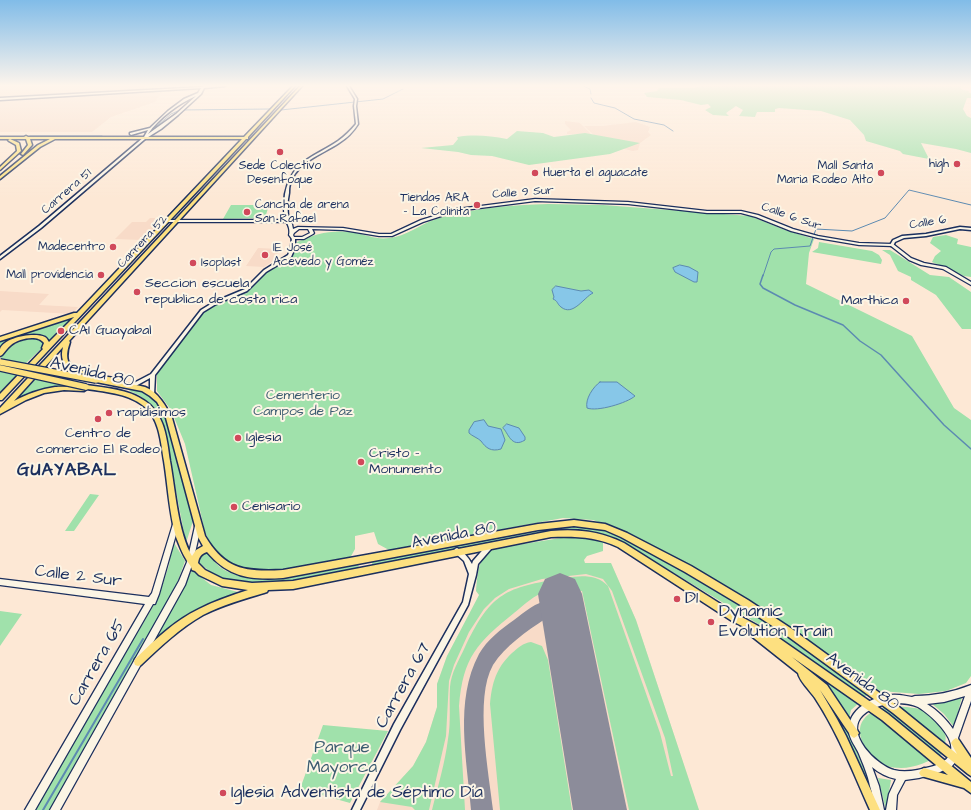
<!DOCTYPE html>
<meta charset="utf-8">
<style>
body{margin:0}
canvas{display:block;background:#fde8d5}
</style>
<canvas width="971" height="810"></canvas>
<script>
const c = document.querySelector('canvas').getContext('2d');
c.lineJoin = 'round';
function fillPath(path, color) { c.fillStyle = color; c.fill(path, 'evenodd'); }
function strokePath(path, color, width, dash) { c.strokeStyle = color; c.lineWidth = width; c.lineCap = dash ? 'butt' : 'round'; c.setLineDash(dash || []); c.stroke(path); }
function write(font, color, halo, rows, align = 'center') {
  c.font = font + ' "Architects Daughter",sans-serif'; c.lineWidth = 4; c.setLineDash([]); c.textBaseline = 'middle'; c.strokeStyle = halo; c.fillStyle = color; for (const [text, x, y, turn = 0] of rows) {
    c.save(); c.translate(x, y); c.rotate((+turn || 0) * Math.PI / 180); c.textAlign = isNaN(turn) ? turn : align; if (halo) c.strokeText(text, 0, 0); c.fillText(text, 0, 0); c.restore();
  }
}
const built = new Path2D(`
 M0 86H150H146L142 91 0 98Z
 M162 92 155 102 111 117 92 132H0V100Z
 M565 121 580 123 591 134H567V132L571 130 565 124Z
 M636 122 650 127 648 132 651 135 640 143 638 150 633 151 620 148 614 138H597L584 126H603Z
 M150 218H163L142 240 115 239 132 222H146Z
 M258 248 280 249 273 261 264 267 246 266Z
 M0 291 49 294 39 305 78 307 72 314 2 310 0 312Z
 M611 563 636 620 699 810H377L380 802 413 766 426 742 437 707V684L447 656 459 634 490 587Z`);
const green = new Path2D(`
 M702 86H965L960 87 963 90 970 91 968 92 971 93V98H967L963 109 967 116 971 118V153L956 149 921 143 929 159 903 154 900 151 866 141 864 135 850 120 821 111 779 108 775 109V112H757L755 117 739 116 743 110 736 106 726 113 729 116 713 115 705 110 711 107 708 104 701 105 681 100 647 97 644 93 657 91 659 88H693Z
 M517 131 543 133 554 137 585 133 640 143 610 154 529 165 492 156 471 155 458 152 421 148 453 145 458 139 457 137C475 134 490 136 507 139Z
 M548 204 603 205 750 216 785 230 814 239 809 253 806 284 912 336 954 408 971 420V676L966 683 946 691 919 694 880 691 788 626 724 586 626 532 593 520 563 518 389 550 378 544 374 532 355 536V549L350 558 285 571 249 570 231 563 213 549 205 532 185 444 171 410 157 391V372L201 316 210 307 247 293 266 273 293 253 297 242C317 233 334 229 356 233 367 235 377 240 389 238 406 237 420 224 436 219 472 208 511 205 548 204Z
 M231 205H269L265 218 223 219Z
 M946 235 958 239 957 244 971 247V277L964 276 932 262 935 256 941 251 930 243 933 237Z
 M819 242 872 251 879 255 882 260 881 264 812 252 818 248Z
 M882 250H890L930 275 949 277 971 292V329H962L936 295 911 280V277L898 271 890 255Z
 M76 317 50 341 45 336C29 330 13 339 0 349V341Z
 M35 338 41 339 44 346 25 364 1 359V355C11 344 20 340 35 338Z
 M0 370 18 374 0 392Z
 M37 378 74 386 53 388 14 401Z
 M132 388 148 394 158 403 169 426 193 521 186 543 164 428 154 407 139 395 129 391Z
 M90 494 99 495 74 531H65Z
 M569 526 597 528 623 536 765 620 869 694 864 697 778 636 621 541C592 529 574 529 543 533L372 565V560L521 531Z
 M567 537H582L603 541V551L587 556 584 560 585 563H611L636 620 699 810H629L582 591C570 590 559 588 547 591 534 595 524 605 514 613 477 643 463 657 459 706L465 810H432C438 786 445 763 448 739 451 722 449 704 450 687 451 673 459 660 465 647 488 600 500 588 553 580 571 577 594 571 608 586L660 733 671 776H673L665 738 612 591 603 579 586 574 542 579 509 589 495 598 484 609 469 632 454 665 449 681 446 736 429 810H415L412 807 380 802 413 766 426 742 437 707V684L447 656 479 595 476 591C478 573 477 554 498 548Z
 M173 541 185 561 175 589 50 810H34L159 596 169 565Z
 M206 551C210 556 215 563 220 567 250 591 323 569 358 562L359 569C317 577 268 594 225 580 215 577 206 568 197 561L200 555Z
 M192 570 211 585 238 592 207 604 186 616 150 646Z
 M0 611 22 614 0 646Z
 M765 636 859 703 851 710 849 719 840 703 824 682Z
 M531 642 542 646 548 660 572 810H500L490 704C492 683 496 668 512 653 518 648 523 643 531 642Z
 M814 683C842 710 856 751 871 785L873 797 832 710Z
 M962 697 954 727 944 714 931 703Z
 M885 707C895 707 904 706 914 708 926 709 941 721 945 733 947 740 944 747 942 754 930 761 915 768 901 768 897 768 890 767 886 766 871 759 851 735 864 719 869 712 878 710 885 707Z
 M323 725 388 731 350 803 300 789Z
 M878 778 891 780 886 810Z`);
const water = new Path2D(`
 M680 265 689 267 698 272 697 282H694L675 272 673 268Z
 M556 286 581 291 589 290 593 293C584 297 573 317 561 307 557 304 558 301 553 299L554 297 552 290Z
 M600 382H617L635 396C627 403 597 412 587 408 585 399 593 387 600 382Z
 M484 420 488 426 501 429 505 440 501 449C491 452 486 448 481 441 478 438 472 436 469 433V430L474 422Z
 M507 424 519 428 525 437V440C511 449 508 432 503 428Z`);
const streamFar2 = new Path2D(`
 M583 86 590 89 591 94
 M591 98 594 103 615 108 634 119 664 125 673 131
 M281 110 383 99 403 89
 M153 129 171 114 180 110 270 109
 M30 136H102
 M763 276 771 252 774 249 810 246 816 229 852 231 885 218 909 190 971 205`);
const streamFar1 = new Path2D(`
 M763 275 760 284 763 288 795 305 843 325 860 341 881 355 944 425 971 449`);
const stream = new Path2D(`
 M43 810 143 639`);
const taxiway = new Path2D(`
 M551 601 565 607 571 614 574 620 571 626 565 629 559 626 551 618 545 619C527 631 505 646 493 665 474 698 489 773 493 810H471C467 759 454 701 479 654 487 640 501 629 514 620 525 612 537 600 551 601Z`);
const runway = new Path2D(`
 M560 573 575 579 582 594 627 810H573L538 594 545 579Z`);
const tertiary = new Path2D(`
 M203 86H225L204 88 201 94 178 115 161 129 145 139 41 228 0 259V256L39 226 144 137 148 130 131 135 130 134V133L150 128 168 111 184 99 198 93 201 88 0 100V98L202 87ZM196 96 176 114 148 134C159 118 178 104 196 96Z
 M347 86H349L357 99 356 106 358 124C353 132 347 138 339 143 321 155 297 162 290 184 289 187 289 190 289 193 287 202 287 212 289 221L286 222C283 213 284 203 285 194 292 160 313 158 338 141 345 136 350 131 356 124L354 106 355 99Z
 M960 227 971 228V230L960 229 926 236 904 238 895 242 893 246H891L890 245 893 240 902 236 926 234Z
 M292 237 295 238V248L291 257 266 272 247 291 216 304 203 312 155 375 154 395H150V378L134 387H130V385L151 374 201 310 214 302 245 289 264 270 288 255 291 248Z
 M489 544 491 545 492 547 491 549 478 564 476 575 468 605 400 730 360 810H352L394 724 463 602 469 574 464 561 455 553 454 551 455 549 457 548C464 552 468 557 472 564L473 561 487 545Z`);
const secondary = new Path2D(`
 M535 199 628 202 707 211H741L758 215 793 229 818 236 859 243 893 244 911 258 924 263 946 267 971 282V285L943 269 921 265 909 260 891 246 859 245 818 238 791 231 756 217 741 213H707L628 204 535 201 457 211 423 222 392 236H379L343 230 312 229 314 233 313 234 304 239H292L289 235C290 231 289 225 286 222H166L164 221 166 220H287L292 224 293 229 298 227 343 228 379 234H391L421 220 457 209ZM299 229H308L310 233 302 237H294L293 235 294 233Z
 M176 521 178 522 179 524 159 594 155 604H153L35 810H25L145 604 0 585V579L149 597 152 593 173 524 174 522Z
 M198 523 200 524 201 526 193 562 185 585 60 810H50L179 581 187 562 195 526 196 524Z
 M971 685V701L958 738 960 747 958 759 952 766 940 772 919 778 905 780 897 795 896 810H886L889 794 896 779C887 777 879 773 872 767L879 786 884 810H874C873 802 873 794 870 786 868 775 863 764 859 754 856 747 850 740 849 732 847 709 872 697 891 695 898 694 905 696 912 697L915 696C934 696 953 692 971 685ZM965 696 953 729C946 719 937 710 927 704L944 702ZM891 703C900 703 910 703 918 707 930 714 958 739 950 754 946 762 938 765 930 767 918 770 906 773 894 770 876 765 844 733 863 715 872 707 880 706 891 703Z`);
const primary = new Path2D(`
 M293 86H295L248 137V139H246L2 400H0V394L43 349 42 348 44 343C37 334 19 339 11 345 7 348 5 352 2 355L0 356C0 355 0 350 0 349 5 337 34 332 45 337 47 338 48 341 49 342L74 317 0 341V337L74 313H77L242 139H55L40 147 0 179V176L38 145 50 139H30L32 145 23 155 21 154 28 145 26 139H10L19 143 21 151 0 170V167L17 151 16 145 9 141 8 140 10 139H0V137H24L26 136 28 137H244Z
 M300 86H302L69 341 70 342C68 348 66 354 68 361 75 375 110 376 124 380L125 381 122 383C130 384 138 385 145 387 158 392 166 406 172 418L205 536C225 570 246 572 283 570L538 524 574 520 605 524 627 533 691 566 748 600 792 629 899 707 957 754 951 743 953 740 956 738 959 740 971 758V776L968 774 893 713 786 635 742 606 685 572 621 537 605 530 574 526 538 530 283 578C251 580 229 578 207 552 201 554 199 557 198 563L205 570 223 579 252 583 293 581 551 531C578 529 599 531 624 543L738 615 773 634 888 714 971 782V793L964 788 921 776 919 773 921 770 924 768 948 775 882 720 792 657 827 685 859 733 857 736 854 738 851 736 820 690 837 719 846 736 880 810H870C853 772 838 733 815 698 810 691 799 680 798 673L745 631 744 627 732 621 618 547C597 537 575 536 551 537L293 589 268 590 267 592 264 593C244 599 222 605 203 615 180 628 160 647 141 665L138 666 135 665 134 662 135 659C155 640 174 621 199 609 215 601 232 595 248 590L222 586 199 575 195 571 192 570C191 565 188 563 186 559 182 553 179 544 176 537 169 512 168 486 164 461 161 444 160 422 147 409 132 394 107 392 87 389L84 391 64 390 44 393 26 400 0 414V408ZM63 347C57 369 78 375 95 378L93 380 96 382 142 391 150 396 157 402 166 418 198 537 203 546 196 550 192 556C178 533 175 488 170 461 167 440 165 414 145 401 128 389 106 388 86 385 81 388 63 386 55 387 41 389 27 394 14 401Z`);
const primaryBridge = new Path2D(`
 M0 362 96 380
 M0 368 86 387`);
const markers = [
 [280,152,4,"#d1495b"],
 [957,164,4,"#d1495b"],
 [535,173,4,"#d1495b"],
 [881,173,4,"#d1495b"],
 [477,205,4,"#d1495b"],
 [247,212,4,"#d1495b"],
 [113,247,4,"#d1495b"],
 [265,255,4,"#d1495b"],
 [193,263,4,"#d1495b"],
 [101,275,4,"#d1495b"],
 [137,292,4,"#d1495b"],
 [906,301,4,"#d1495b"],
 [61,331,4,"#d1495b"],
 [109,413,4,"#d1495b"],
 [98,419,4,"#d1495b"],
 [238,438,4,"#d1495b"],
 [361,462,4,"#d1495b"],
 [234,507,4,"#d1495b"],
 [677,599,4,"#d1495b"],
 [711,622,4,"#d1495b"],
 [223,793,4,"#d1495b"]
];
const farPoinames = [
 ["high",949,164],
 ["Sede Colectivo",280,166,"center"],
 ["Desenfoque",280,180,"center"],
 ["Mall Santa",873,166],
 ["Maria Rodeo Alto",873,180],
 ["Huerta el aguacate",543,173,"left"],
 ["Tiendas ARA",469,198],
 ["- La Colinita",469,212],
 ["Cancha de arena",255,205,"left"],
 ["San Rafael",255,219,"left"],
 ["Madecentro",105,247],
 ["IE José",273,248,"left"],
 ["Acevedo y Goméz",273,262,"left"],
 ["Isoplast",201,263,"left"],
 ["Mall providencia",93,275]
];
const farStreetnames = [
 ["Carrera 51",67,192,-41],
 ["Calle 9 Sur",523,193,-4],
 ["Calle 6 Sur",791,217,19],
 ["Calle 6",928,223,-9],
 ["Carrera 52",143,242,-47]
];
const poiNames = [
 ["Seccion escuela",145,284],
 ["republica de costa rica",145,300],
 ["Marthica",898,301,"right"],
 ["CAI Guayabal",69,331],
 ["rapidisimos",117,413],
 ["Centro de",98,434,"center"],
 ["comercio El Rodeo",98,450,"center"],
 ["Iglesia",246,438],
 ["Cristo -",369,454],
 ["Monumento",369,470],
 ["Cenisario",242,507]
];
const parkNames = [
 ["Cementerio",303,396],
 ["Campos de Paz",303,412]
];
const nearStreetnames = [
 ["Avenida 80",92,373,13],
 ["Avenida 80",454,536,-11],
 ["Calle 2 Sur",78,577,7],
 ["Carrera 65",98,663,-60],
 ["Avenida 80",862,682,36],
 ["Carrera 67",404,686,-61]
];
const nearPoinames = [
 ["D1",685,599],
 ["Dynamic",719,612],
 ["Evolution Train",719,632],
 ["Iglesia Adventista de Séptimo Día",231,793]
];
const nearParknames = [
 ["Parque",342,748],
 ["Mayorca",342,768]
];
const districtNames = [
 ["GUAYABAL",67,471]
];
fillPath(built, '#f8dbc8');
fillPath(green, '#a0e1ab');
fillPath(water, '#87c7e8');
strokePath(water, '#5c8ab1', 1);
strokePath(streamFar2, '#5c8ab1', 1);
strokePath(streamFar1, '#5c8ab1', 1.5);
strokePath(stream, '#5c8ab1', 2);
fillPath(taxiway, '#8c8c9a');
fillPath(runway, '#8c8c9a');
strokePath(tertiary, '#1b2f5e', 3);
strokePath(secondary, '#1b2f5e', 2.5);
strokePath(primary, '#1b2f5e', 3);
fillPath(tertiary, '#fcf5e5');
fillPath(secondary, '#fcf5e5');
fillPath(primary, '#fde080');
strokePath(primaryBridge, '#1b2f5e', 8, []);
strokePath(primaryBridge, '#fde080', 5.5);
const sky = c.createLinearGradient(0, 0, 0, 199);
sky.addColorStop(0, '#81bce8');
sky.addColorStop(0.43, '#fef5ec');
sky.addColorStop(1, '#fef5ec00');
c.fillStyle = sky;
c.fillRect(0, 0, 971, 199);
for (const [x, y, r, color] of markers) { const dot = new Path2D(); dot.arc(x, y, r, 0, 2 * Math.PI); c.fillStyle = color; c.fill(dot); strokePath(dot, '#fcf5e5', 1.5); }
write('12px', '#1b2f5e', '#fcf5e5', farPoinames, 'right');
write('12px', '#1b2f5e', '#fcf5e5', farStreetnames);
write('14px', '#1b2f5e', '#fcf5e5', poiNames, 'left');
write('14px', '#3c5c71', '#fcf5e5', parkNames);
write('17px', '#1b2f5e', '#fcf5e5', nearStreetnames);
write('17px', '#1b2f5e', '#fcf5e5', nearPoinames, 'left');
write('17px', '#3c5c71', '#fcf5e5', nearParknames);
c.letterSpacing = '1px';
write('bold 18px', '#1b2f5e', '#fcf5e5', districtNames);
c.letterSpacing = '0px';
</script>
